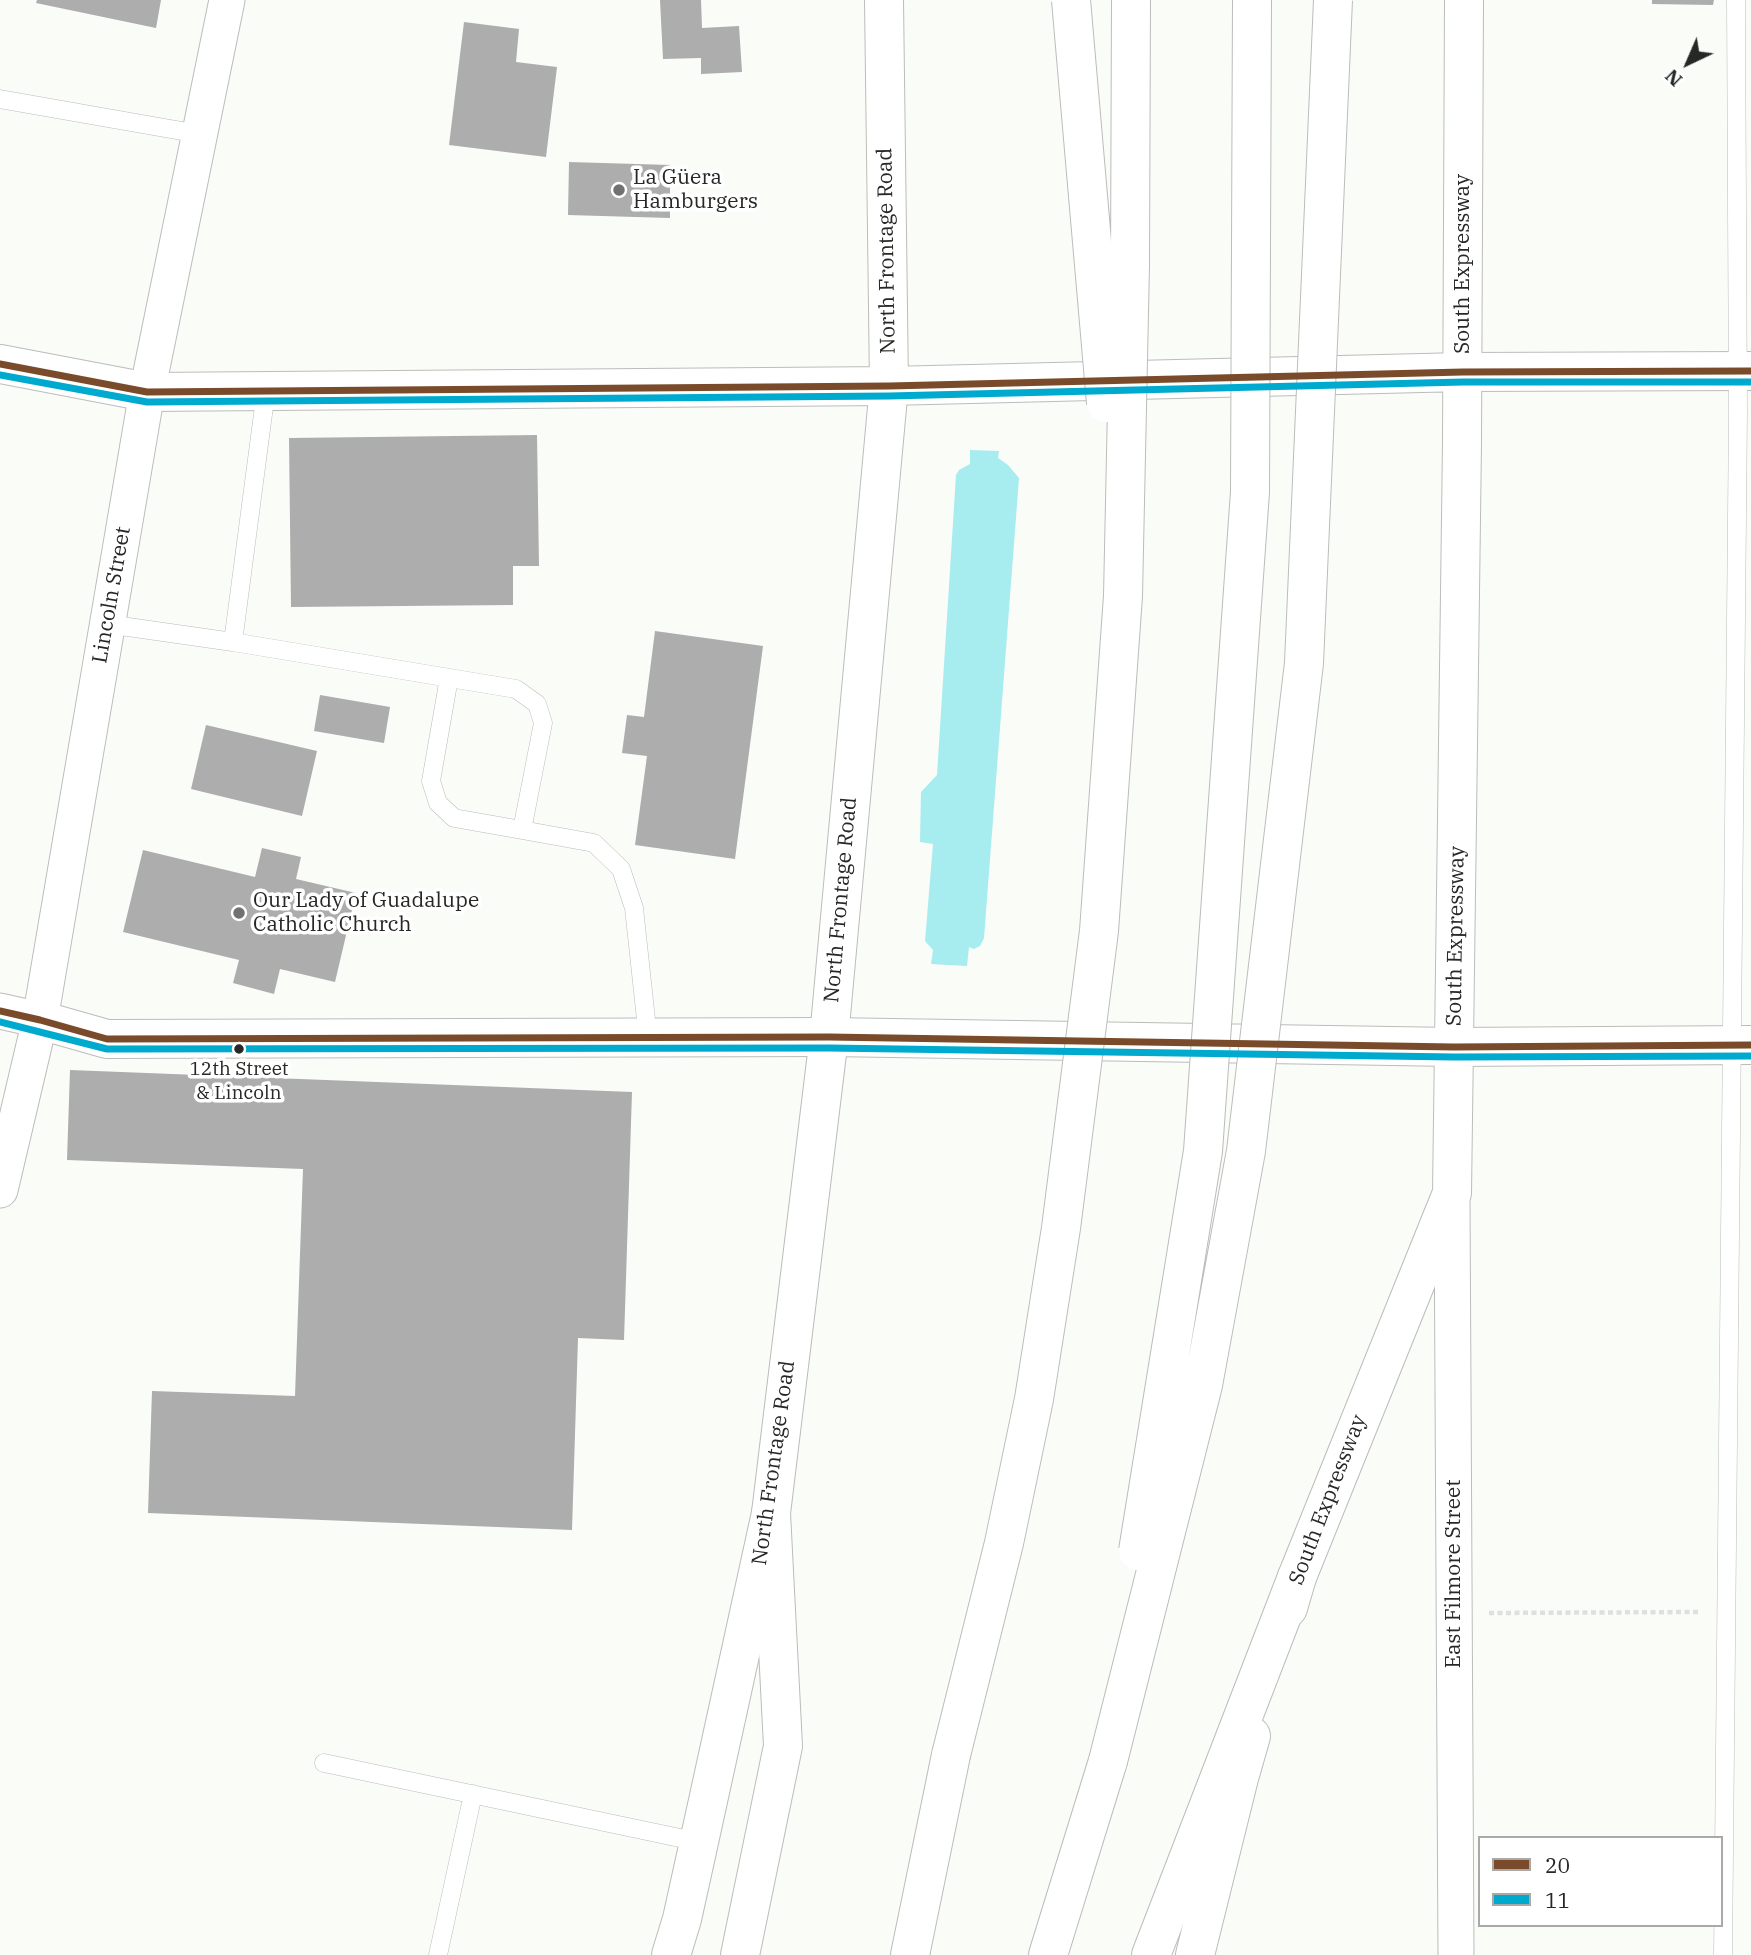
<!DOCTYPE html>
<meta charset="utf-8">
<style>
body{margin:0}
#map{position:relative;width:1751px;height:1955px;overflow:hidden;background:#fafcf8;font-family:"IBM Plex Serif",serif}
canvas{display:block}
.legend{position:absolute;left:1478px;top:1836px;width:245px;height:91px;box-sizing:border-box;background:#fff;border:2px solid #a9a9a8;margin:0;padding:9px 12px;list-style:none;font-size:21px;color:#272826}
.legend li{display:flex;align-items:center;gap:14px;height:35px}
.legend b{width:35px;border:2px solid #a9a9a8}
.north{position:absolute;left:1653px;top:28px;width:70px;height:70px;-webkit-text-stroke:5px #fff;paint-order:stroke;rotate:224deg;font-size:19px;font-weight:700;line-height:28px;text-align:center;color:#272826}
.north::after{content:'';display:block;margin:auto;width:24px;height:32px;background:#272826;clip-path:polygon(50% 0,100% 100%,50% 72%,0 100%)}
</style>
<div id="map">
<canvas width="1751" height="1955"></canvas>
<ul class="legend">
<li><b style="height:9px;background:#7a4b2a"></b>20</li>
<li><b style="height:9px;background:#00a9ce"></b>11</li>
</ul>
<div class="north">N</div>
</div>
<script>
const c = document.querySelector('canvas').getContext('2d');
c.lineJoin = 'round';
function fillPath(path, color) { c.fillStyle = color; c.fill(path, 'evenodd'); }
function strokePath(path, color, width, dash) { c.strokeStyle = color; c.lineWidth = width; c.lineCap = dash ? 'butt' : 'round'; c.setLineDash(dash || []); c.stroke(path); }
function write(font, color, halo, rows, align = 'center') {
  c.font = font + ' "IBM Plex Serif",serif'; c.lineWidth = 7; c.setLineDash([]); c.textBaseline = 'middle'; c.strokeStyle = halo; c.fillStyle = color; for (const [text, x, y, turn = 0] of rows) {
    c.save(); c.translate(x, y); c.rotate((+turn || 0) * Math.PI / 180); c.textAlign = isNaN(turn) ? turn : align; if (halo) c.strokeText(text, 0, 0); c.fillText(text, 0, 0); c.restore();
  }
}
const water = new Path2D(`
 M970 450 999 451 998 458 1008 465 1019 478 984 938 980 946 974 949 969 947 967 966 931 964 933 950 925 941 933 844 920 842 921 792 937 775 956 475 959 470 970 464Z`);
const building = new Path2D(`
 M37 0H161L156 28 36 3Z
 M660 0H701L702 28 739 26 742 72 701 74V58L663 59Z
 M1652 0H1714L1713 5 1652 4Z
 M464 22 519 29 516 62 557 67 546 157 449 145Z
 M569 162 670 165V218L568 215Z
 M537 435 539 566H513V605L291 607 289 438Z
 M655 631 763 646 735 859 635 845 647 756 622 753 627 715 644 717Z
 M320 695 390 707 384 743 314 731Z
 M206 725 317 751 302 816 191 789Z
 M262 848 301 857 296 879 356 893 335 982 280 969 274 994 233 983 239 960 123 932 143 850 255 877Z
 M70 1070 632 1092 624 1340 578 1338 572 1530 148 1513 152 1391 295 1396 303 1169 67 1160Z`);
const path = new Path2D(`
 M1489 1613 1701 1612`);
const service = new Path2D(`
 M0 99 199 134
 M107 624 233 642 516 689 537 704 543 723 522 830 594 843 621 869 634 908 648 1038
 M233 642 266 391
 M449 678 431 781 438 803 454 818 522 830
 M324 1763 699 1842
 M438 1955 473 1794
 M1723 1955 1738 413 1736 0`);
const minor = new Path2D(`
 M0 1011 40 1020
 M0 1190 40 1020 147 392 227 0
 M1452 1199 1456 1955`);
const tertiary = new Path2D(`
 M0 364 147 392
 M40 1020 107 1039 829 1037 1454 1047`);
const secondary = new Path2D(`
 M147 392 889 386 1463 372 1751 371
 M1454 1047 1751 1045
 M1288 1608 1297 1577 1452 1193 1462 443 1464 0
 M671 1955 682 1919 699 1842 771 1513 829 1037 889 386 884 0
 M1195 1955 1239 1778 1251 1736`);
const motorway = new Path2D(`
 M740 1955 783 1746 771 1513
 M910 1955 951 1755
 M1048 1955 1108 1761
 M1151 1955 1297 1577`);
const motorwayBridge = new Path2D(`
 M1071 0 1106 403
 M1138 1551 1203 1151 1250 492 1252 0
 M951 1755 1004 1543 1034 1399 1061 1228 1099 931 1123 596 1130 265 1131 0
 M1108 1761 1203 1385 1246 1151 1304 663 1333 0`);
const bus1 = new Path2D(`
 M0 364 147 392 889 386 1463 372 1751 371
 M0 1011 40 1020 107 1039 829 1037 1454 1047 1751 1045`);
const bus2 = new Path2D(`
 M0 375 147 402 889 396 1463 382H1751
 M0 1022 107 1049 829 1048 1454 1057 1751 1056`);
const markers = [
 [619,190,7,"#717270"],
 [239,913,7,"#717270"],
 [239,1049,6,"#272826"]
];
const busNames = [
 ["12th Street",239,1070],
 ["& Lincoln",239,1094]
];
const poiNames = [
 ["La Güera",633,178],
 ["Hamburgers",633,202],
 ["Our Lady of Guadalupe",253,901],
 ["Catholic Church",253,925]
];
const streetNames = [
 ["North Frontage Road",887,251,-91],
 ["South Expressway",1463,264,-90],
 ["Lincoln Street",112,595,-80],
 ["North Frontage Road",841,900,-85],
 ["South Expressway",1456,936,-89],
 ["North Frontage Road",774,1463,-82],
 ["South Expressway",1328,1500,-69],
 ["East Filmore Street",1454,1574,-90]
];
fillPath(water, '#a7ecee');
fillPath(building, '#acadac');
strokePath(service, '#bbbdba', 19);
strokePath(minor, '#bbbdba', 37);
strokePath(tertiary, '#bbbdba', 40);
strokePath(secondary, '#bbbdba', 40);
strokePath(motorway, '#bbbdba', 40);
strokePath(path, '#dfdfde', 4.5, [5, 3.5]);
strokePath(service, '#fefffe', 18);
strokePath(minor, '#fefffe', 35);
strokePath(tertiary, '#fefffe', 38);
strokePath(secondary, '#fefffe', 38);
strokePath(motorway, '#fefffe', 38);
strokePath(motorwayBridge, '#bbbdba', 40, []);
strokePath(motorwayBridge, '#fefffe', 38);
strokePath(bus1, '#7a4b2a', 7);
strokePath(bus2, '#00a9ce', 7);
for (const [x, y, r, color] of markers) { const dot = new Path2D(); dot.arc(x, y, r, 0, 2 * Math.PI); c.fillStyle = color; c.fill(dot); strokePath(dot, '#fff', 2.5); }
write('19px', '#272826', '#fff', busNames);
write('21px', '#272826', '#fff', poiNames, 'left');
write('21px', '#272826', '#fff', streetNames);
</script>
